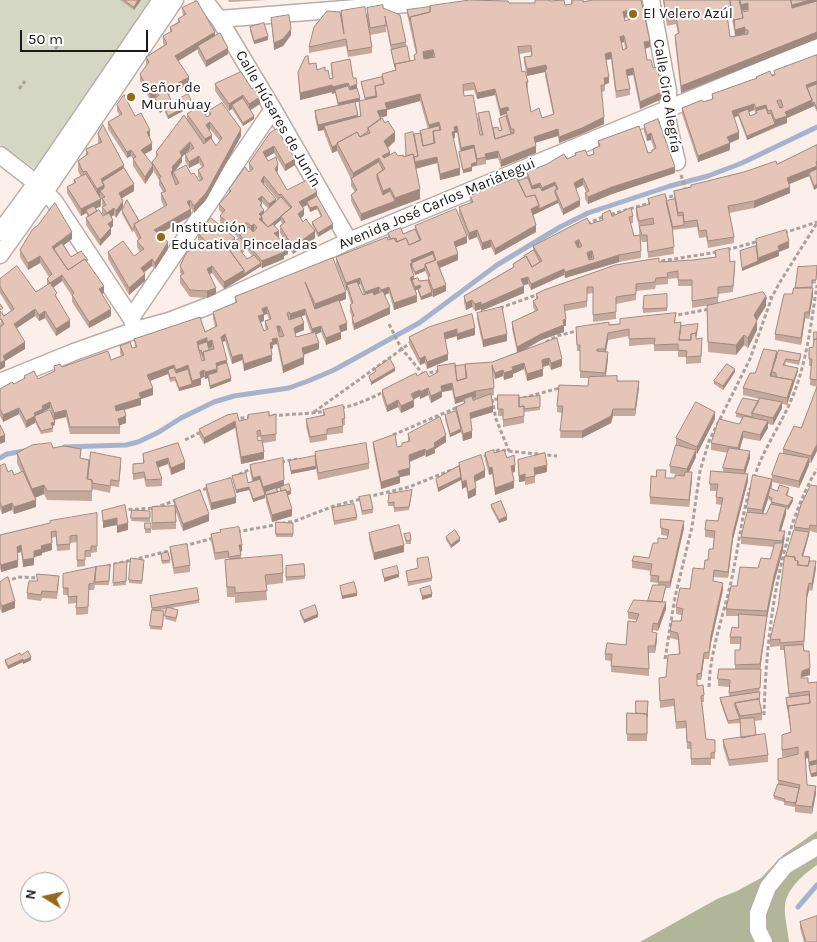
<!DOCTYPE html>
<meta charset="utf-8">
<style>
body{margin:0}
#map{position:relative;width:817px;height:942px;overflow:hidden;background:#fcefea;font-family:Karla,sans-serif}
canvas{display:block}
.north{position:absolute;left:20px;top:872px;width:50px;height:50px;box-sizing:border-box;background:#fff;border:1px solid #a5a3a2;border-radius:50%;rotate:280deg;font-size:14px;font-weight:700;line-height:20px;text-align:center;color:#1d1917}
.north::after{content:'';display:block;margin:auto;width:18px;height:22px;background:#956916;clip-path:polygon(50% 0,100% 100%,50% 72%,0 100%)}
.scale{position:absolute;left:20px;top:30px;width:128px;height:22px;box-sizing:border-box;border:2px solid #1d1917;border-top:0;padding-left:6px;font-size:15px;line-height:18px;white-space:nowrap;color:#1d1917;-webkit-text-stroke:4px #fff;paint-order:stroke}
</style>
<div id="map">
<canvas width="817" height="942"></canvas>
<div class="north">N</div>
<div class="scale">50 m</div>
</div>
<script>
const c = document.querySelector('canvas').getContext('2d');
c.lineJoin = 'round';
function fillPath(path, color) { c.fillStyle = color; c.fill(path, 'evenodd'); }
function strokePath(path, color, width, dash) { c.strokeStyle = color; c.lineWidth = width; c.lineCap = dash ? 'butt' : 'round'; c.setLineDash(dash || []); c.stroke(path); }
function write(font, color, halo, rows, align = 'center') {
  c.font = font + ' Karla,sans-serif'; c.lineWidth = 4; c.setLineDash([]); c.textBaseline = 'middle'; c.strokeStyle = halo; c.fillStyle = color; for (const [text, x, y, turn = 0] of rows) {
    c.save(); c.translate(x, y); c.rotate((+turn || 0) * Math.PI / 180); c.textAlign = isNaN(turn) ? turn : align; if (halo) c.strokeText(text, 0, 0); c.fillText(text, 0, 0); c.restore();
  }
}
const green = new Path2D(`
 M0 0H152L35 169 0 144Z`);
const forest = new Path2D(`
 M817 831V865C804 874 786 889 785 906 784 917 788 930 789 942H640L717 899 737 891 761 878 783 855Z`);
const stream = new Path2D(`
 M64 447 126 445 138 442 159 432 181 418 214 402 234 396 289 388 308 381 334 370 419 323 497 265 560 227 588 213 670 186 708 176 742 163 817 127
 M0 458 7 454 24 451
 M798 907 817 885`);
const path = new Path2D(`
 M55 49 62 41
 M19 89 25 81
 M681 175 686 191
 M663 199 676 195
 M587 224 605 216 650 203
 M784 233 817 222
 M727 250 759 241
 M655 262 718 252
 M763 299 772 297
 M500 308 539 294
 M672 316 710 309
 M389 324 401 348 423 374
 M546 342 557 336 580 330
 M423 374 439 371
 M523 398 563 387
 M488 399H502
 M492 399 496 419 509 451
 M341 408C356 405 370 399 383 392
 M314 412 413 341
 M266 416 312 413 327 411
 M234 419 250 417
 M393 435 458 407
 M185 440 203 431
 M478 459 498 450 557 456
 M281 462 297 459
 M754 478C763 449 781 425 792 398 807 362 811 323 817 285
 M227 480 253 468
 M197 492 210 487
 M367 497 409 487 454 469
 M122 510 154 508 177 500
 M237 532 295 521 334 506 361 499
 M184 546 214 538
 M107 566 173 550
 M0 584 18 577 39 578
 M665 659 675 597 692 527 700 471 709 441 750 359 772 297 780 282 817 223
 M709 687C710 651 723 617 731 582 738 551 741 519 750 488
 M764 715C766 638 777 536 817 469`);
const minor = new Path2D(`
 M204 0 219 19 273 109 349 241
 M651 0 668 91V123L677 162
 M219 19 457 0
 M0 155 36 183 54 201 131 318
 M0 232 36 183 161 0
 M0 255 45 192 175 0
 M136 330 131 318 273 109
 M0 382 74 352 136 330 169 321 211 305 349 241 817 47
 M764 942 758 930V913L768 887 785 866 817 847`);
const wall = new Path2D(`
 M120 0H141L134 10Z
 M228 0H267L229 2Z
 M535 0 550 1 565 5 571 4V0L583 2 641 0 650 47 645 49 647 60 659 76 666 97 640 109 633 75 628 76 630 89V95L616 98 611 59 606 60 609 83 605 84V91L602 92 604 124 582 134 559 143 558 136 535 143 536 153 501 167 498 158 486 160V164L472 167V171L463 173 459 155V152L460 151 457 133H455V138H453L460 175 440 180 437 163 416 169 420 199 361 221 351 201V195L355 192 351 186V179L337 151 332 153 324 132V130L318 131 315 118V111L338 106 335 93 332 94V92L300 100 298 72 309 64 317 70 325 71 330 79 332 78 331 70V63L353 78 357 88 360 101 365 100 361 82 382 77V74L395 70 386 25V32L370 35 372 47V53L348 57 346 46 309 53V47L341 18V11L367 15V8H383L406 42V46L410 61 414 60V55L416 54 407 14V10L509 3H535ZM627 17 628 20 625 21 624 18ZM624 42 625 48 623 50 621 43ZM531 52V56L524 57V63L527 76 545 72V76L553 114 542 118 531 112 527 89H528V82L522 72 519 54ZM474 90 477 99 495 95 500 116 506 114V117L499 119 501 130 499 131 493 128 478 113V120L481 135H480L464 96V91ZM420 101 428 129 420 133 406 156 403 157 390 155 388 148 395 141 380 117 387 116V110ZM355 102H359L360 116H358Z
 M663 0H817V39L681 93 675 41V35L678 34 676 24 667 26ZM748 10V11L742 15 741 11ZM731 12 735 36 730 37 727 14Z
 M182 8 215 36 228 54 206 67 198 53V49L178 61 189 84 169 95 171 103H191L187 109 168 119 164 110 160 113 155 105V98L156 97 150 100 140 81V74L147 65 146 64V57L164 45 163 43V36L170 32V27L178 22V19L183 16Z
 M271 18 291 35 283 46 274 50Z
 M250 27 268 40 254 44 250 31Z
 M817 55V112L814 106 787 118V123L747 140 738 116 734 117 739 139 730 143V150L698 162 682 114V108L712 99V94L756 79V77L774 75V71ZM754 110 756 114 750 116 749 112Z
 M241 72 260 104 250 110 254 119 243 126 232 109 229 111 215 91V84Z
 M117 105 135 116 150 136 152 150 144 154 152 164V162L156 157V152L187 120V114L207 117 209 116V111L241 136 206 200 194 213 190 206 189 207 191 216 159 234 168 249 155 269 152 266 144 272 145 281 129 295 108 259V252L134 256 140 252 137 247V241L138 239 134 231 132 232 122 214V211L123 207 116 218 114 215 111 217 113 226 111 228V234L100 246 86 225V218L88 217 86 213 81 216 67 193V187L74 183V180L81 177 78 171V161L86 155V149L98 144V134L124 168 134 191 122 198 123 207 139 221 164 207 161 200V193L163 192 159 185V180L153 170V172L145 184 133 166V159L131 156 127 158 108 129V122L120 116 117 111ZM210 129 220 141 216 146 212 139 209 130ZM190 149 191 150 185 154V161L189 168 199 163 202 167 198 170V176L200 181H199L191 174 174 172 182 162V157ZM100 197 102 200V205L103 206 102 207V214L104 216H103L97 211 95 209 101 206Z
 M658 119 675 173 612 194 588 204 585 199V193L586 192 583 185 576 189 580 206 563 215 558 203 533 215 536 232 495 255 491 247 482 250 477 237 469 240 459 214V207L470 203V196L527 178V172L567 159 575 156V153L588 156 593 154V149L598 147V141L648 153 652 152V150L654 149 651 140 647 141 644 132V125Z
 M270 133 295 165 285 171 274 153 266 158 268 161 278 170 277 173 287 190 317 196 333 228 318 237 315 231V238L293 254 280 233V226L282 224 281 222V220L274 226 279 238 288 254 284 256V259L262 268 261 266 224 289 212 273 209 274 216 294 207 298 190 297 180 283V276L182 275 180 273V266L201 244 198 240V233L235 242 239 238 220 223V216L222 213 219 210V204L229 193V189L250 171 249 169V163ZM264 183 278 200 276 202 264 184ZM262 202 268 209 264 213 262 207ZM307 205 310 212 317 209 321 217 312 222V225L315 230 303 222 301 218 304 215 303 207ZM247 249 252 256 247 259 242 253Z
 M817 145 814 190 809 176 789 184 790 193 754 208 729 213 734 237V243L708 248 706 237 699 238 697 227 672 230 674 254 648 258 647 242H642L639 233V227L636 215V208L648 205V199L666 201 674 199V191L777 164Z
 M602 214 633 216V223L630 224 634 236 641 251V258L619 262 565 278 564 275 531 290 528 284 524 285V293L481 311V309L475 311 472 307 466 310 464 303V296L513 267V264L533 250V246L602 220Z
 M415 226 467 243 456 247 458 260 440 268 446 291 433 297 432 296 421 300 418 292V289L415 291 417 302 394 310 389 293 385 295 390 314 354 330 352 324V317L350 312V305L351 304 347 290H346L336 264V257L389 240 388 237V233L403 234 415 229ZM412 269 415 275 425 271 428 277V280L419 281 414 279ZM360 284 364 295H363L359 285Z
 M72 239 64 245 71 257 88 264 104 293 102 294 111 316 89 328 72 302V296L62 281 53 288 57 298 70 327 56 336 45 318 39 321 35 316 17 328 25 349 5 361V367L0 326 3 308V314L4 316 11 311 0 293V279L36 292 47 285V279L49 277 40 263 28 270 20 257V250Z
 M715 251 730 262 735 268 733 292 718 294V303L766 306 757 320V330L748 348 744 345 736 355 708 352 707 306 716 304 692 308V286H678V278L668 279V284L656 285 655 289 636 291V300L616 304V319L593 322V293L587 294V307L565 311 566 326H564V332L541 340 524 350 557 338 562 366 551 370 549 365 543 367V376L527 381 524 369 513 374V377L504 380 503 376 495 379 493 374 494 395 491 396 493 412 470 419 472 438 463 441 461 432 450 437 445 419V415L456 411V407L464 403V401L455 404 452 390 442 392V397L431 403 428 395 420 399V396L413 400 414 407 401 413 398 407 387 412 382 397V390L417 376 429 377 437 373V366H455L492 362 517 352 512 329V322L535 311 533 307V301L536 299V294L659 262 693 260 715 257Z
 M333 258 346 299 339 302 347 330 341 332V339L326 345 321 332 316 334 319 349 304 355V364L283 373 277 344 273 345V348L271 349 272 361 244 371 242 360 232 364 225 341 222 342 231 381 210 389 208 378 205 379 204 377 201 378V385L179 391 175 381 170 382 168 374 150 381 153 395 141 399V405L125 410 126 423 120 425V434H70L66 417 54 420 55 425 52 426 53 432 41 434 35 422 26 428 19 414 3 422 0 416V389L14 384 24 379V376L38 379 54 372V366L62 367 111 360 121 356 120 353V346L132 348 135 347 134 339 205 332 215 327 213 318V312L235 303V297ZM267 314 269 319 265 321V327L266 330 264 331 261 322 264 321V315ZM305 315 311 333 296 337 295 334 304 330 302 316ZM200 354H201L203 361H202ZM50 408 52 414 43 413V412Z
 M817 266 816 283 812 284 813 295 809 319 805 318 801 345 775 340V334L795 288Z
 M667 294V311L643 313V309Z
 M477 313 507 341 483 347 477 319Z
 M472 314 475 335 457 340V336L445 339 448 360 427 369 425 363 420 365 409 344V337Z
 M676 319 675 323 681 326 698 328 696 339 702 345 701 363 686 364V357H678V351H654V344L629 346V336L608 340 606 352 608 359 606 376 639 388 635 416H613L611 423 582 438H560L562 413 557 412V406L588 386 589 378H580V351H577L576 327Z
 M817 332V387L810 385 811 366H809V348L813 347Z
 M777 355 801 357 799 365 786 362 785 366 798 371 787 405 782 404V408L773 425 768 424V428L760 441 743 438 740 449 750 458 745 474 748 481 733 539 728 578 714 577 713 581 723 590 711 643 709 659H704L701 680H697V686L704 695V702H702L706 739 715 740V759H711V765H691V749H687L686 728 676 729 674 706 660 708 659 685 666 677 679 654 678 640 670 638V631L681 621 682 615 676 614V607L704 569 713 549 714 538 705 537V530L718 521 722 505 716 504V497L717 491H710V484L723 472V468L728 453 711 450V443L739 424 742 418 736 417V413L759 401V399L743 395V388L755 373Z
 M735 372 723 390 714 384V381Z
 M817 387 811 463H809V465L799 488 772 482 771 489 777 491H789L787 496 793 501 788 510 786 509V514L781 531 785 538 783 544V550L774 583 767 618 760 669 759 700 762 713V720L754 721 756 735 768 755V762L729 766 723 747V740L741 738 740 723 728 724 720 701V698L729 697V687L718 686V679L735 669V650H740V644H730V637L738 628 739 616H726V609L737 586 758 568 770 559 774 547 741 544V537L747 513V508L772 479V475L783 453V449L801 428ZM768 499 771 501V504L766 514H763Z
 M498 395 519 402 540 396V410L524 412V423L503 427V416H498Z
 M323 410 345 418V425H343V433L327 435V440L310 443 306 426V419L323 415Z
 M276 414V441L263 443 264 459 241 464 235 428 204 444 199 435V429L248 419ZM258 437H260L261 440 258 441Z
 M715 419 697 454 696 453V457L689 472 692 479 689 507 650 504V497L665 478H675L684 476 670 473V466L678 446 676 445V438Z
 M408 434 446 442 435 449V453L426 457 425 455 410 462V475L400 477V483L381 489 373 448V442L397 447 402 446 408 441Z
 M178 443 185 469 171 475 168 464 158 468 162 479V486L146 487 144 478 133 480V464L143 463V454Z
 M53 448 81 458 89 460 121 465 119 487 111 486 110 493 92 489V501L47 500 44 494 35 498 36 507 14 514 12 510 2 514 0 509V466L8 472 14 475 21 472 17 463V453Z
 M485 453H494L507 458 515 472H512L514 488 495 495 492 474 489 475 485 460Z
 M518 460 547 472 535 475V483L525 485V481L519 482Z
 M289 461 369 463V469L318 480 316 468V469L291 474Z
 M459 463 485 477 475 482 476 495 468 499 466 487 462 489 461 480 438 492 436 479 459 466Z
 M250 465 284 486 291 494 288 495 292 516 272 522 266 502 265 493H264L265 498 253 502 249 490 236 493 232 476 248 483 252 481 250 472ZM280 488V492H278L277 489Z
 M206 485 236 503 211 510 206 492Z
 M817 486V533L810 531 803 556 810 561 816 568 812 591 809 590 807 598 804 648 810 675 802 677V678L808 683 817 682V776L811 777 809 769 808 758H805L807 785 816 793 812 814 795 812V807L784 805V802L774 799V796L778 784V759L795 755 782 757V735L791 732 786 702V698H789L784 650H780V646L770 647V640L778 607 786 556 794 530V527Z
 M412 493 409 510 394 512V506H388L389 494Z
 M359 497 373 509V513L362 515Z
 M174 500 209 521 183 531 176 512V529L152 530V507L174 506Z
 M491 505 507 520 499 523 491 508Z
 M332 508 357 517V520L334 525Z
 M132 510 150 511V522L131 521Z
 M97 513V552L91 553V557H85V566L77 567V542L70 543V550L57 551 56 537 51 538 52 550 42 553V555L34 557V565L23 567 21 552 18 553V567L1 572 0 568V535Z
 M661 519 684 528 670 588H666L662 602 666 609 658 631 653 630 652 632 657 640 655 653H649V676L611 672V661L605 660V654L626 645 637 620 628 619V612L648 601 658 585V583L650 582 651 571 632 568V561L649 558 658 543 667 539 668 536 661 535Z
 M276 522 293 523V537H276Z
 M145 523H151V533H145Z
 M220 532 242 551 241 552V558L283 573V583L266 585 267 600 235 603V597H227L225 560 229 559 228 558 215 560 211 541V534Z
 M369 533 404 552 374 560 369 539Z
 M404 534 411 540V544H406Z
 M446 537 460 541 451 548 446 540Z
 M170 547 190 565V572L174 574 170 553Z
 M161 554 170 560V563L162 564Z
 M417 559 432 578V581L408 586 406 571 418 568Z
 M144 563 142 584 129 583V580Z
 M114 564 127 565 126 585 113 586Z
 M304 564 305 579 286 581V566Z
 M110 565 109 585H95L94 590H89L88 614 76 615V603L68 604V595H63V574Z
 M0 582 15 608 2 613 0 609Z
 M59 583 57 599 42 598 41 601 27 599V593Z
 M150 596 199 600V603L171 608 178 613 176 622 165 619 166 609 156 611 164 615 162 630 150 629 152 611Z
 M300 611 318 617 304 623 300 614Z
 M21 655 31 660 23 664V662L8 669 5 663V660Z
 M648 701 647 741H627V713H636Z
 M800 922 817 942H804L800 928Z`);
const shadedWall = new Path2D(`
 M138 0H141L134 10V7Z
 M810 0H817V8L792 15V5Z
 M748 3V10L741 11V5Z
 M731 6V13L726 14V7Z
 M627 11V17L623 19V12Z
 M745 27V34L735 36V30Z
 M291 29V35L283 46 274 50V43Z
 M215 32V39L198 46V49L175 63V56Z
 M817 32V39L681 93V86Z
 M268 36V40L254 44V41Z
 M624 36V42L620 44V37Z
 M650 41V47L644 49V42Z
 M228 48V54L206 67V61Z
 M433 50V57L423 59V52Z
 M611 52V59L605 60V54Z
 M546 65V72L545 69V72L527 76V69Z
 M633 68V75L626 76V70Z
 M189 77V84L166 96V90Z
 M609 77V83L604 85V78Z
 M817 81V87L807 91 806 85Z
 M348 83V90H335V93L332 94V87Z
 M357 84V91L350 93V87Z
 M332 85V92L300 100V93Z
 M495 89V95L477 99V93Z
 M156 90V97L150 100V94Z
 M666 90V97L640 109V102Z
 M420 94V101L387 110V116L377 118V111L385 103Z
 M243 95V102L232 105V109L229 111V104Z
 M376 96V99L365 102V98Z
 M260 97V104L249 111V104Z
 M360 98V101L338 107V103Z
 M171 100V106L164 107V110L160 113V106Z
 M191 100V103L187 109 168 119V116Z
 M812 100 814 102V106L787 118V123L775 127V120L785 112Z
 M754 104V110L739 116 738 113V116L732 118V111Z
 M766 105V111L756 115V108Z
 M508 107V114L506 111V114L500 116V109Z
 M358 115V122L324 126V130L318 131V125Z
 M254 116V119L243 126V123Z
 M604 117V124L582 134 559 143V137Z
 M210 122V129L206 132V125Z
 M439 122V129L429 132V125Z
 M775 124V127L747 140V136Z
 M457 126V133H455V138L452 139V132L454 127Z
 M241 129V136L206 200 194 213V206Z
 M558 129V136L534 143V137Z
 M150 130V136L147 138V132Z
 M395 132V141L384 151V141Z
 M739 132V139L727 144V137Z
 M651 133V140L647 141V135Z
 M212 135V141L205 146V139Z
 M190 142V149L182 157V162L173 173V177L171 172 172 167 180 152Z
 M152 143V150L141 156V150Z
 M730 143V150L698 162V156Z
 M337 145V151L332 153V147Z
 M474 145V151L461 154V148Z
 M274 146V153L263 159V152Z
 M536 146V153L501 167V160Z
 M131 150V156L127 158V152Z
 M498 151V158L486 160 485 154Z
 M390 152V161L383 166 382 156Z
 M199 156V163L189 168V162Z
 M437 157V163L414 169V163Z
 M379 158V168L353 183V173Z
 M295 159V165L285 171V165Z
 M817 161V173H809V176L787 185V178Z
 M477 162V165L471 167V164Z
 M278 164V170L275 176V169Z
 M124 165V175L100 191V197L97 199V189L101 179Z
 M153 165V172L145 184V177Z
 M472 167V171L463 173V170Z
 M675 167V173L612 194 588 204V197L612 187Z
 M460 168V175L440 180V174Z
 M264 176V183L261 188V181Z
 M583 178V185L574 190V183Z
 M555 182V188L542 194V188Z
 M540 183V190L532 193V186Z
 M134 184V191L119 200V193Z
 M817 184V188L814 190V186Z
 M790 187V193L754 208V201Z
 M390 188V198L383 201V191Z
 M420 189V199L395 208V198Z
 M317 192V199L307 202V205L299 209V202Z
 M262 196V202L258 199Z
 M101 199V206L87 213 86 210V213L81 216V209Z
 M276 199V205L269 211V204Z
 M190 200V206L187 208V202Z
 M558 200V203L531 216V209L539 205Z
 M580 200V206L563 215V209Z
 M123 201V207L116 218V211Z
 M395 201V208L361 221V214Z
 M317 206V209L310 212V208Z
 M114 208V215L107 220V213Z
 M191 209V216L154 237V230Z
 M304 209V215L298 221V214Z
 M264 210V216L262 218V224L259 226V214Z
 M281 216V220L268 231V227Z
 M113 220V226L111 228V234L100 246V240L108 224Z
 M247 223V229L242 234V227Z
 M254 224V231L251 233V226Z
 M333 224V228L318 237V233Z
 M536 225V232L495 255V249Z
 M477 230V237L469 240V233Z
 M279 231V238L274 233Z
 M315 231V238L293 254V247Z
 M72 232V239L54 252 52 247Z
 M467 236V243L454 248V242Z
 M235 238V245L227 251 226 245Z
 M491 240V247L482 250V243Z
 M579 240V247L575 249V242Z
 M789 241V248L779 252V256L742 271V268L778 246Z
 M168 242V249L155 269V263Z
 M247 246V249L241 254V251Z
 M288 248V254L284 256V259L262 268V261Z
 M433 251V258L412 266V269L410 264 411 260Z
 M592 251V258L587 259V253Z
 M458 254V260L437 269V262Z
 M619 255V262L565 278V272Z
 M40 256V263L28 270V263Z
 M152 259V266L141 275V268Z
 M261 263V266L244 277V274Z
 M212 266V273L207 276V269Z
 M425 268V271L415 275V272Z
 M564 269V275L531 290V284Z
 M244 270V277L224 289V282Z
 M145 274V281L129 295V288Z
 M62 275V281L50 290V283Z
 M414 276V283L412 280V284L410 278Z
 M528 277V284L521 286V279Z
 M360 278V284L348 289 347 285V290H346V283Z
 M420 285V288L415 291V287Z
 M446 285V291L433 297V290Z
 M104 286V293L99 296V289Z
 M524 286V293L481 311V305Z
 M379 287V294L365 298V292Z
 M389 287V293L381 297V290Z
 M216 288V294L207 298V291Z
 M813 288V295L809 319V312Z
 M346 292V299L315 311V304Z
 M432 292V296L421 300V297Z
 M417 295V302L394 310V303Z
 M766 296V306L754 325V315Z
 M472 300V307L466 310V303Z
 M481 302V309L475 311V304Z
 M267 307V314L264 315V321L258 323V316L262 309Z
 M390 307V314L354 330V324Z
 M35 309V316L14 330V324Z
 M111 309V316L89 328V322Z
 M305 309V315L290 321V314Z
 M45 311V318L39 321V315Z
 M805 312V318L801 345V338Z
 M566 319V326H564V332L541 340 517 354V347Z
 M70 320V327L56 336V329Z
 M757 321V330L748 348V338Z
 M304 323V330L294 334V328Z
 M347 323V330L339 333V326Z
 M277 326H280V332L277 333Z
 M321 326V332L312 336V329Z
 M475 328V335L457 340V334Z
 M457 329V336L444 340V333Z
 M341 332V339L326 345V338Z
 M608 333V340L605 355V349Z
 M225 334V341L221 343V337Z
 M507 334V341L483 347V340Z
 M744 335V345L736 355V345Z
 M207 338V345L198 349 197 342Z
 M277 338V344L273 345V348L270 350V343L272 339Z
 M212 340V347L207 348V342Z
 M25 342V349L5 361V367L0 370V363L3 356Z
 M319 343V349L302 355V348Z
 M777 351V358L772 372V375L770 383V376Z
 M608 352V359L605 379V373Z
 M242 354V360L232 364V357Z
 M448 354V360L427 369V362Z
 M272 355V361L244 371V364Z
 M425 356V363L420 365V359Z
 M304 357V364L283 373V366Z
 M549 358V365L542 367V360Z
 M562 359V366L551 370V363Z
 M227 360V367L217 376 208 375V378L205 379V372L216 363Z
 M524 363V369L513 374V377L504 380V373L512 367Z
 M174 365V371L168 370V374L147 382V375Z
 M188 365V372L176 376V370Z
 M395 368V371L371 385V382Z
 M798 368V371L793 386V383Z
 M543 369V376L527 381V374Z
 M735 369V372L723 390V386Z
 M204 370V377L200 379V372Z
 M503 370V376L495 379V373Z
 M201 378V385L179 391V388L192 384V381Z
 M231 378V381L210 389V386Z
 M793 380V386L787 405V398Z
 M639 381V388L635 416V409Z
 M452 383V390L442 392V397L431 403V396L441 386Z
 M153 388V395L141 399V405L115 412V406L139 393Z
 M428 388V395L420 399V392Z
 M420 390V396L411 401V394Z
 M476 391V397L465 401 464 399V401L455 404V398Z
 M398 400V407L387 412V406Z
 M414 400V407L401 413V406Z
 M50 402V408L43 412V416L35 419V423L26 428V421L42 406Z
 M782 402V408L773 425V418Z
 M493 406V412L470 419V413Z
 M19 408V414L3 422V415Z
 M613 409V416L611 423 582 438V431Z
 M66 410V417L54 420V413Z
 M715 412V419L697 454V447Z
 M126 416V423L118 426V419Z
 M235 421V428L204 444V438Z
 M768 421V428L760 441V435Z
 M55 422V425L51 426V423Z
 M461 429V432L450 437V434Z
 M472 431V438L463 441V434Z
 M743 431V438L738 454V448Z
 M5 435V442L0 444V437Z
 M446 435V442L435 449V453L426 457V451L434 443Z
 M817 444V451L811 463V456Z
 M425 449V455L409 462V455Z
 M696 450V457L687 476V469Z
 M750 451V458L744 477V470Z
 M264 452V459L241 464V457Z
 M168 458V464L156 468V462Z
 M809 458V465L799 488V481Z
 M185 462V469L171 475V468Z
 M515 465V472L511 473V466Z
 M547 465V472L534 475V468Z
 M316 466V469L291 474V471Z
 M492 467V474L489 475V468Z
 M410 468V475L400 477V483L381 489V482L398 471Z
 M485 470V477L474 482V476Z
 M692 472V479L689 507V500Z
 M525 474V481L519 482V476Z
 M748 474V481L733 539 728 578V572L733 533Z
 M260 476V482L253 485V478Z
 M461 477V480L438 492V488Z
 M772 479V485L769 496H768V499L762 517V510Z
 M284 480V486L263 494V487Z
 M466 480V487L462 489V482Z
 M514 481V488L495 495V488Z
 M44 485V494L32 499V489Z
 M249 487V490L236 493V490Z
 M476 488V495L468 499V492Z
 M291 491V494L281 497V493Z
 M265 495V498L253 502V499Z
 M236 497V503L211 510V503Z
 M793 498V501L788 510V506Z
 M36 500V507L14 514V507Z
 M12 503V510L2 514V507Z
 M786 507V514L779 537V531Z
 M292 509V516L272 522V515Z
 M209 514V521L183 531V524Z
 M507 516V520L499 523V520Z
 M117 518V525L103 528V521Z
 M684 521V528L670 588V582Z
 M128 523V530L117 533V526Z
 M785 531 783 550 774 583 767 618 760 671V664L767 611 774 576 782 546V541Z
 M809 532V535L802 560V556Z
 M460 538V541L451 548V545Z
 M52 543V550L42 553V555L34 557V551L41 546Z
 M21 545V552L17 553V547Z
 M239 545H242V551L239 552Z
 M404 545V552L374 560V553Z
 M34 558V565L23 567V560Z
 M18 560V567L1 572V565Z
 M816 561V568L812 591V584Z
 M399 574V577L384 582V578Z
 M723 583V590L711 643 709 659 711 636Z
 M809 583V590L807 598 804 648 807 592Z
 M357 593V596L342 599V596Z
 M432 594V597L422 600V596Z
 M15 601V608L2 613V606Z
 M666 602V609L658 631V624Z
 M318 614V617L304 623V620Z
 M657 633V640L655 653V646Z
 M704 653V659L701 680V673Z
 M31 657V660L23 664V661Z
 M23 659V662L8 669V666Z
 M810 668V675L802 677 801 685 802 671Z
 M808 751V758L805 759V752Z
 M817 760V767L809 766V762Z
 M817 772V776L811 777V774Z
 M816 786V793L812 814V807Z`);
const building = new Path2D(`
 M124 0H138L134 7Z
 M470 0 508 1 509 3H535V0H549L550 1 564 0 565 5 572 4V0H583V2L593 0H641L650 41 644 42 647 60H651L653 68 657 67 659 76 662 75 666 90 640 102 633 68 626 70 630 89 616 91 611 52 605 54 609 77 604 78 605 85H601L604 117 582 128 559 137 558 129 534 137 536 146 501 160 498 151 485 154 486 157 477 159 474 145 461 148 457 126 454 127 455 131 452 132 460 168 440 174 437 157 415 162 414 157 418 156 414 134 421 133 423 146 435 143 433 131 441 130 439 122 429 125 420 94 385 103 387 109 377 111 381 119 368 128V131L360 137 357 132 337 143V145L332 147 324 126 361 116 359 101 377 97 375 86 384 84 382 74 396 70 395 64 415 60 414 55 417 53 410 17 430 12V6ZM627 11 630 19 625 21 623 12ZM624 36 627 48 623 50 620 37ZM531 46 532 56 524 57 527 69 546 65 547 69H545L554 114 542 118 539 108 531 112 526 82H528L525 71 522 72 518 47ZM433 50 435 57 424 59 423 52ZM474 83 477 93 495 89 500 109 508 107 509 110 506 111 511 129H514V133L495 139 489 111 478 113 483 135H480L473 95 464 96 463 85Z
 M664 0H730L731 6 726 7 730 37 748 34V30H745V27L735 30 734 20 743 18 742 12 748 11V3L741 5 740 0H791L792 8 817 1V32L681 86 675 35 679 33 676 17 667 19Z
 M730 0H739L743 18 734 20V23Z
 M791 0H810L792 5Z
 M197 1 215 32 175 56 189 77 166 90 171 100 160 106 155 98 159 95 156 90 150 94 140 74 149 62 146 57 167 44 163 36 172 31 170 27 180 22 178 19 186 14 182 8Z
 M383 5V8L400 15 406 42 391 45 385 16 386 25 370 28 367 8Z
 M365 7 372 47 348 51 346 39 309 47 314 27 327 11 340 12 344 34 341 11Z
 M430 7V12L410 17V20L407 10Z
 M289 15 291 29 283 39 274 43 271 18Z
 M264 23 268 36 254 41 250 27Z
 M220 33 228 48 206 61 198 46Z
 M407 46 410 61 395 64V67L391 50Z
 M817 55V81L806 85 812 100 785 112 787 116 775 120 771 110 768 111 766 105 756 108 754 104 732 111 739 132 727 137 730 143 698 156 682 108 702 100 703 102 713 99 712 94 757 78 756 77 770 71 772 76 775 75 774 71ZM781 100 783 107 780 108 777 101Z
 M308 56 309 64 316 63 317 70 325 67V71L328 70 330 79 333 78 331 63 350 59 353 78H356L357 84 350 87 348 83 332 87V85L300 93 298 72 305 57Z
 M241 72 252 89 255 87 260 97 249 104 243 95 229 104 215 84Z
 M382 77 384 84 375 86 376 96 365 98 361 82Z
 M817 84V109L814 102 812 104V100L807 88Z
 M348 86 350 90 357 88 360 98 338 103 335 90Z
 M188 94 191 100 187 106 168 116 164 107Z
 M124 95 135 116 141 113 150 130 147 132 152 143 141 150 153 165 145 177 133 159 136 157 131 150 127 152 108 122 122 114 117 105Z
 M243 98 254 116 243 123 232 105Z
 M355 102 358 115 318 125 315 111Z
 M222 103 241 129 206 193 194 206 190 200 187 202 191 209 154 230 168 242 155 263 152 259 141 268 145 274 129 288 108 252 123 241 134 256 144 249 137 241 141 238 134 224 167 205 161 193 166 191 159 178 161 177 152 162 158 155 156 152 184 115 204 144 211 138 216 146 222 138 210 122 206 125 212 135 205 139 187 114 199 106 207 117 211 114 209 111ZM190 142 194 148 185 154 189 162 199 156 204 166 198 170 203 179 199 181 194 173 191 174 186 165 173 172 179 183 176 185 171 172 173 170 172 167 182 156 180 152Z
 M766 108 768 114 771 113 775 124 747 136 738 113 748 109 750 116 757 113 756 111Z
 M506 116 511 133H514L495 139 493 128 498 127 499 131 502 130 499 119Z
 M382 118 385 123 388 121 395 132 384 141 390 152 382 156 384 158 395 152 398 156 403 155V157L413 154 420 189 395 198 390 188 383 191 377 174 385 169 379 158 353 173 337 143 357 132 360 137 370 133 368 128Z
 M658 119 675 167 612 187 588 197 585 193 589 191 583 178 574 183 580 200 563 209 555 190 558 189 555 182 542 188 540 183 532 186 527 172 547 164 564 154 567 159 576 155 575 153 585 150 588 156 594 154 593 149 600 146 598 141 639 126 648 153 652 152V150L656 148 651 133 647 135 644 125Z
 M103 125 124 165 101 179 104 185 97 189 86 171 83 172 78 161 88 154 86 149 102 142 98 134Z
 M439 126 440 130 433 131 434 143 423 146 420 131Z
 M277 129 295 159 285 165 274 146 263 152 268 161 276 157 278 164 275 169 287 190 309 179 317 192 299 202 304 209 298 214 303 222 306 219 315 231 293 247 280 226 285 222 281 216 292 207 281 194 279 195 264 176 261 181 276 199 269 204 262 196 258 199 262 203 260 205 264 210 259 214 262 217 259 219 268 227 273 224 279 231 274 233 288 248 283 250 284 252 262 261 240 235 241 233 220 216 225 210 219 204 231 191 229 189 245 167 249 172 253 169 249 163 270 133ZM247 223 251 226 254 224 257 228 253 232 249 227 245 230 242 227Z
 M413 132 418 156 414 157 413 154 406 156 405 134Z
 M817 145V161L816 162 817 166 787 178 790 187 754 201 728 206 734 237 708 241 706 230 699 231 697 220 684 222 683 212 678 213 674 191 691 187V185L744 172 776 161 777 164Z
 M474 148 477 162 471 164 472 167 463 170 459 152Z
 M379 162 383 170 377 174V178L383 195 390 191 395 201 361 214 351 195 357 190 351 179Z
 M124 168 134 184 119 193 123 201 116 211 114 208 107 213 102 207 106 205 102 198 105 197 100 191 104 188V185L102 182Z
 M817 169V184L814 186 809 173Z
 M86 174 101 199 81 209 67 187 76 182 74 180Z
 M517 178 526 197 535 195 539 205 531 209 536 225 495 249 491 240 482 243 477 230 469 233 459 207 473 202 470 196Z
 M528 178 532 189 540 187 542 191 555 185 557 189 555 190V193L558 200 539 209V205L535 195 526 197 518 181Z
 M665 194 672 224 674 247 648 252 647 235H642L639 226 654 224 653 218 639 221 636 208 650 204 648 199Z
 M317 196 333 224 318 233 312 222 322 216 317 206 310 208 307 202Z
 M281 197 291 208 268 227 262 220V217L261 216Z
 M675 199 678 216 683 215 684 225 672 227 666 201Z
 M127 200 139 221 134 224V228L132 229 122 211Z
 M55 203 72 232 52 247 68 270 85 259 104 286 99 289 111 309 89 322 72 295 74 293 62 275 50 283 47 279 52 274 40 256 28 263 20 250 32 230 38 225Z
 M94 206 97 211 89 216 86 210Z
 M631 208 633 216 629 217 634 236 640 235 641 251 619 255 565 272 564 269 531 284 528 277 521 279 524 286 481 305V302L475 304 472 300 466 303 464 296 514 267 513 264 526 256 532 267 542 261 533 246 587 218 590 224 603 220 602 214 610 210 612 216ZM579 240 582 246 578 248 575 242ZM592 251 594 259 589 260 587 253Z
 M456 209 467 236 454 242 458 254 437 262 446 285 433 290 428 277 430 276 425 264 436 260 433 251 411 260 412 263 410 264 414 276 410 278 417 295 394 303 389 287 381 290 379 287 365 292 360 278 346 283 336 257 387 237 388 240 394 238 396 242 406 238 409 245 421 240 415 226Z
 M99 210 103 216 109 213 113 220 108 224 111 228 100 240 86 218Z
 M211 218 235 238 226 245 244 270 224 282 212 266 207 269 216 288 207 291 190 290 180 276 184 273 180 266 186 253 205 241 198 233Z
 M401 228 403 234 415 229 420 240 409 245 406 238 397 242 396 238 391 239 388 233Z
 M786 230 789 241 778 246 779 250 758 258 756 239Z
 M240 238 247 246 241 251 247 259 254 255 261 263 244 274V270L227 247Z
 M62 243 71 257 81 251 88 260 86 261 85 259 68 270 54 249Z
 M756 246 758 261 742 268 740 251Z
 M729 248 730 262 735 261 733 286 718 287V297L692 301V280H678V271L667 273 668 277 656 278 655 282 636 284V294L616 297V312L593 315V287H587V301L564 305 566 319 563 320 564 325 541 334 517 347 512 322 538 310 533 301 538 298 536 294 544 290 615 265 659 258V262L693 260 716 257 715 251Z
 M534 250 540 262 532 267 526 256 525 257 524 256Z
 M433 254 435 260 425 264V268L415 272 412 266V263Z
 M333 258 346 292 315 304 305 282 315 309 339 300 347 323 339 326 341 332 326 338 321 326 312 329 305 309 290 314 289 312 287 313 289 320 301 316 304 323 294 328 296 337 315 332 319 343 302 348 304 357 283 366 277 338 272 339 273 342 270 343 272 355 244 364 242 354 232 357 225 334 221 337 227 360 216 363 217 369 205 372 204 370 200 372 201 378 192 381 188 365 176 370 174 365 147 375 153 388 139 393 141 398 115 406 116 411 124 409 126 416 118 419 120 427H70L66 410 54 413 50 402 42 406 43 409 34 413 35 416 26 421 19 408 3 415 0 409V389L12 382 14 384 25 378 24 376 34 371 38 379 55 371 54 366 60 364 62 367 65 366 108 351 111 360 124 355 120 346 130 342 132 348 137 347 134 339 200 317 205 332 217 326 213 312 237 302 235 297ZM267 307 271 319 265 321 268 329 264 331 258 316 264 314 262 309ZM277 326H280L284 336 280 337ZM207 338V342L212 340 214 349 203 352 205 360 202 361 197 342Z
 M17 266 36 292 50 283 57 293 55 295 70 320 56 329 45 311 39 315 35 309 14 324 25 342 3 356 5 360 0 363V327L4 324 1 319 0 320V311L4 316 14 309 0 287V279Z
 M817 266 816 280H812V287L795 288 798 267Z
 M418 278 419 281 428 280 432 292 421 297 418 289 421 287 420 285 415 287 412 280Z
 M357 282 363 295 373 292 374 295 383 291 390 307 354 324 352 317 354 316 350 305 353 303 347 285Z
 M794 288H813L809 312H805L801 338 775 334 784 294H792Z
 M763 292 766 296 754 315 757 321 748 338 744 335 736 345 708 342 707 306Z
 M667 294V308L643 309 644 296Z
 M0 304 3 308 0 310Z
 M502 307 507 334 483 340 477 313Z
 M676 313 674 323 681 322 679 340H691V334L696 333V339L702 338 701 356 686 357 687 351 678 350V344L654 345 655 338 629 339V329L608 333 605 349H597V351L608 352 605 373 580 371V345H577L576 327 609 322V325L620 324V319Z
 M472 314 475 328 457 334V329L444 333 448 354 427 362 425 356 420 359 409 337 429 327Z
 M698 324 696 336V333L691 334V340H679L681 326Z
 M814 332H817V339L814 340Z
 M557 338 562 359 551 363 549 358 542 360 543 369 527 374 524 363 512 367 513 370 504 373 503 370 495 373 492 365 494 388 476 391 455 398 452 383 441 386 442 391 431 396 428 388 420 392V390L411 394 414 400 401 406 398 400 387 406 382 390 416 373 417 376 426 371 429 377 438 372 437 366 455 363 457 381 467 378 465 364 492 362Z
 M817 339V380L810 379 812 359H809V348L813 347 814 340Z
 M207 342 209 350 203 352V356L201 350 199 351 198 345Z
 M764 349 777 351 770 376 793 380 787 398 743 388 750 373H755Z
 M779 350 801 354 799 361 786 359 783 365 798 368 793 383V380L776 377V373L772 372Z
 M390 359 395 368 371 382 369 376 376 371 375 369Z
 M227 363 231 378 210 386 208 375 217 372V366Z
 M727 364 735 369 723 386 714 381Z
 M465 365 466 378 457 381 455 366Z
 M174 368 176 373 188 369 192 384 179 388 175 377 170 378 168 370Z
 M617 376V381H639L635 409H613L611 416 582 431H560L563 406H557L559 385 588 386 589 377Z
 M817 387V444L811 456 783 449 794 426 801 428Z
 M491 394 493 406 470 413 472 431 463 434 456 407 465 403 464 399 472 396 473 400Z
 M498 395H519V407L524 406V416L503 420V409H498Z
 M540 396V407L524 409V406L519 407V398Z
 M743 398 759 401 752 413V417L736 413Z
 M760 398 782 402 773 418 752 413Z
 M696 402 715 412 697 447 676 438Z
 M343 405 345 418 342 419 343 426 327 429V434L310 437 306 419 325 415 323 410Z
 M50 410 55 422 51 423 53 428 41 431 35 419V416Z
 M456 411 461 429 450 434 445 415Z
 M269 412V416L276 414V434L261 436 260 430 257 431 258 441 262 440 264 452 241 457 235 421 204 438 199 429 227 415 237 413 239 421 248 419V415Z
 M744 416 768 421 760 435 743 431 738 448 711 443 719 419 739 424Z
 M440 417 446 435 434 443 435 447 426 451 425 449 409 455 410 468 398 471 400 476 381 482 373 442 395 434 397 447 402 446V443L410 441 408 434Z
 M0 425 5 435 0 437Z
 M51 443 53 448 64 446 81 449 80 458 89 460 87 479 92 480V491H47L44 485 32 489 17 453 32 445Z
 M178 443 185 462 171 468 168 458 156 462 162 479 146 480 144 472 133 474V464L144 463 143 454Z
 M366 443 369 463 318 473 315 452Z
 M676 445 696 450 687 469 670 466Z
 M729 448 750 451 744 470 723 468Z
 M494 450V453L504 450 507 458 514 455 515 465 511 466 514 481 495 488 492 467 489 468 485 453Z
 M91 452 121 458 119 481 111 480 110 486 92 483V480L88 479Z
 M545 453 547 465 534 468 535 476 525 478V474L519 476 518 460Z
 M780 453 809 458 799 481 772 475Z
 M481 455 485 470 474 476 476 488 468 492 466 480 462 482 459 463Z
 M315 456 316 466 291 471 289 461Z
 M283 458 284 480 263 487 260 476 253 478 250 465Z
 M5 464 8 472 12 470 14 475 23 471 36 500 14 507 12 503 2 507 0 503V466Z
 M459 466 461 477 438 488 436 479Z
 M657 470H666L665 478H675V475L684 476 685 472H692L689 500 650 497 651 476 656 477Z
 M711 471 748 474 733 533 728 572 714 570 713 581 723 583 711 636 709 652 704 653 701 673 697 674V686L703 685 704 695 701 696 706 739 715 740V752L711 753V758L691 759V742H687L686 721 676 722 674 699 660 701 659 678 666 677 668 655 680 654 678 633 670 631 672 621H681L683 609 676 607 680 588 690 589 693 568 704 569 705 560H708L709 549H713L715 531 705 530 706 520 718 521 723 498 716 497 718 484H710Z
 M246 473 248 483 260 479 265 495 253 499 249 487 236 490 232 476Z
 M753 475 772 479 762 510 747 508Z
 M231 478 236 497 211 503 206 485Z
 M289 484 291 491 287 492 286 490 281 491 280 487Z
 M780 485 789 488 786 495 793 498 788 506 771 502 772 498 768 496 770 488 777 491Z
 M811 485 817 486V526L810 525 809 529 794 527 801 505Z
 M276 488 278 492 266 495 265 492Z
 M200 490 209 514 183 524 174 500Z
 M286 490 292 509 272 515 266 495Z
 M412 490 409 507 394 508V502L388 503 389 494Z
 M370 495 373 509 362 511 359 497Z
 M501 501 507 516 499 520 491 505Z
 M354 504 357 517 334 521 332 508Z
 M771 504 786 507 779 531H785L782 541 741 537 747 512 766 514Z
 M125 505 128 523 117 526V518L103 521 102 511Z
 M175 506 176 522 152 523V507Z
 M132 510 150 511V518H131Z
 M97 513V546H91V550L85 551V560H77V535L70 536V544L57 545 56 531 51 532 52 543 41 546 42 549 34 551V558L23 560 21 545 17 547 18 560 1 565 0 562V535L50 523V521Z
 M661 519 684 521 670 582H658L659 576 650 575 652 564 632 561 634 556 649 558 653 543H658V538L667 539 669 530 661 528Z
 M276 522 293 523V534H276Z
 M145 523H151V529H145Z
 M399 525 404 545 374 553 369 533Z
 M239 527 242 545H239L241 555 229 557 228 551 215 553 211 534 221 532 220 530Z
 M455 530 460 538 451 545 446 537Z
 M794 530 809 532 802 556 810 557 808 566 798 565V561L795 560V557L786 556Z
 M410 533 411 540 406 541 404 534Z
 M775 543H783L774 576 767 611 726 609 731 586H737L740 567 758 568 761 558 770 559Z
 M187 544 190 565 174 568 170 547Z
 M168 552 170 560 162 561 161 554Z
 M282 555 283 573 265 575 267 591 235 593V587H227L225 560Z
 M785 556 795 557V560L798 561 797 565 808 566 809 561H816L812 584 809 583 807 592 804 641 780 643V639L770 640 778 607Z
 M428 557 432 578 408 582 406 571 418 568 417 559Z
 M131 558 144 560 142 581 129 580Z
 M127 562 126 581 113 583 114 564Z
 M304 564 305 576 286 577V566Z
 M110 565 109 581 95 582 96 567Z
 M397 566 399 574 384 578 382 570Z
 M96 567 94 583 89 584 88 607 76 608 77 596 68 597V588H63V574Z
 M37 574 59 576 57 592 42 591 41 595 27 593 29 581H37Z
 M8 577 15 601 2 606 0 602V582Z
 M354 582 357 593 342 596 340 586Z
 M653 585H666L662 602 648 601Z
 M430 586 432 594 422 596 420 589Z
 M197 588 199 600 152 608 150 596Z
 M634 600 666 602 658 624 653 623 652 632 657 633 655 646H648L649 669 611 666 612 654H605L607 643 626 645 628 621 636 622 639 614 628 612Z
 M315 605 318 614 304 620 300 611Z
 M167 607 178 610 176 618 165 616Z
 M152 610 164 611 162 627 150 626Z
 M739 614 767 616 760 664 735 665V650H740L741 637H730L732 627 738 628Z
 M803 645 804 651H809L810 668 802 671 801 678H808V683L817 682V760L809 762 808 751 805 752 807 785 816 786 812 807 795 805 800 785 778 780V759L798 754V747L782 750V735L791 732 788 706 810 703 809 691 789 694 784 646Z
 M28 651 31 657 23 661V659L8 666 5 660 20 653 21 655Z
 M719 669H761L760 688 729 693 730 680 718 679Z
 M760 692 759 700V699L735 703V706L740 719 728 721 720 698Z
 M809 695 810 703 788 706V709L786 698Z
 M759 699 762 713 740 716 735 703Z
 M636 701H648L647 717V714L636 713Z
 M627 713 647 714V734H627Z
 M754 718 756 735 741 738 740 719Z
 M765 734 768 755 729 760 723 740Z
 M817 764V772L811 774 809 766Z
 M778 784 799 788 796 803 784 801 785 799 774 796Z
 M817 916V942H806L800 922Z`);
const markers = [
 [633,14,5,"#956916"],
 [131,97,5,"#956916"],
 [161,237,5,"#956916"]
];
const poiNames = [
 ["El Velero Azúl",643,14],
 ["Señor de",141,88],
 ["Muruhuay",141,105],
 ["Institución",171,228],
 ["Educativa Pinceladas",171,245]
];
const streetNames = [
 ["Calle Ciro Alegría",667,96,81],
 ["Calle Húsares de Junín",278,119,60],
 ["Avenida José Carlos Mariátegui",437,204,-23]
];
fillPath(green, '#d4d7c4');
fillPath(forest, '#b2b698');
strokePath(stream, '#a4b4ce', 5);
strokePath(minor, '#baada8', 19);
strokePath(path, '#aaa19d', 3, [4, 2.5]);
strokePath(minor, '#fff', 16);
fillPath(wall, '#c5a99d');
fillPath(shadedWall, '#a08a80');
fillPath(building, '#e5c5b7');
strokePath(building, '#a08a80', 1);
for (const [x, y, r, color] of markers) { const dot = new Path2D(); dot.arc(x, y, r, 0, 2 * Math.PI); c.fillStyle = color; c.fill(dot); strokePath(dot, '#fff', 2); }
write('15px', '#1d1917', '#fff', poiNames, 'left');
write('15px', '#1d1917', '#fff', streetNames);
</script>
